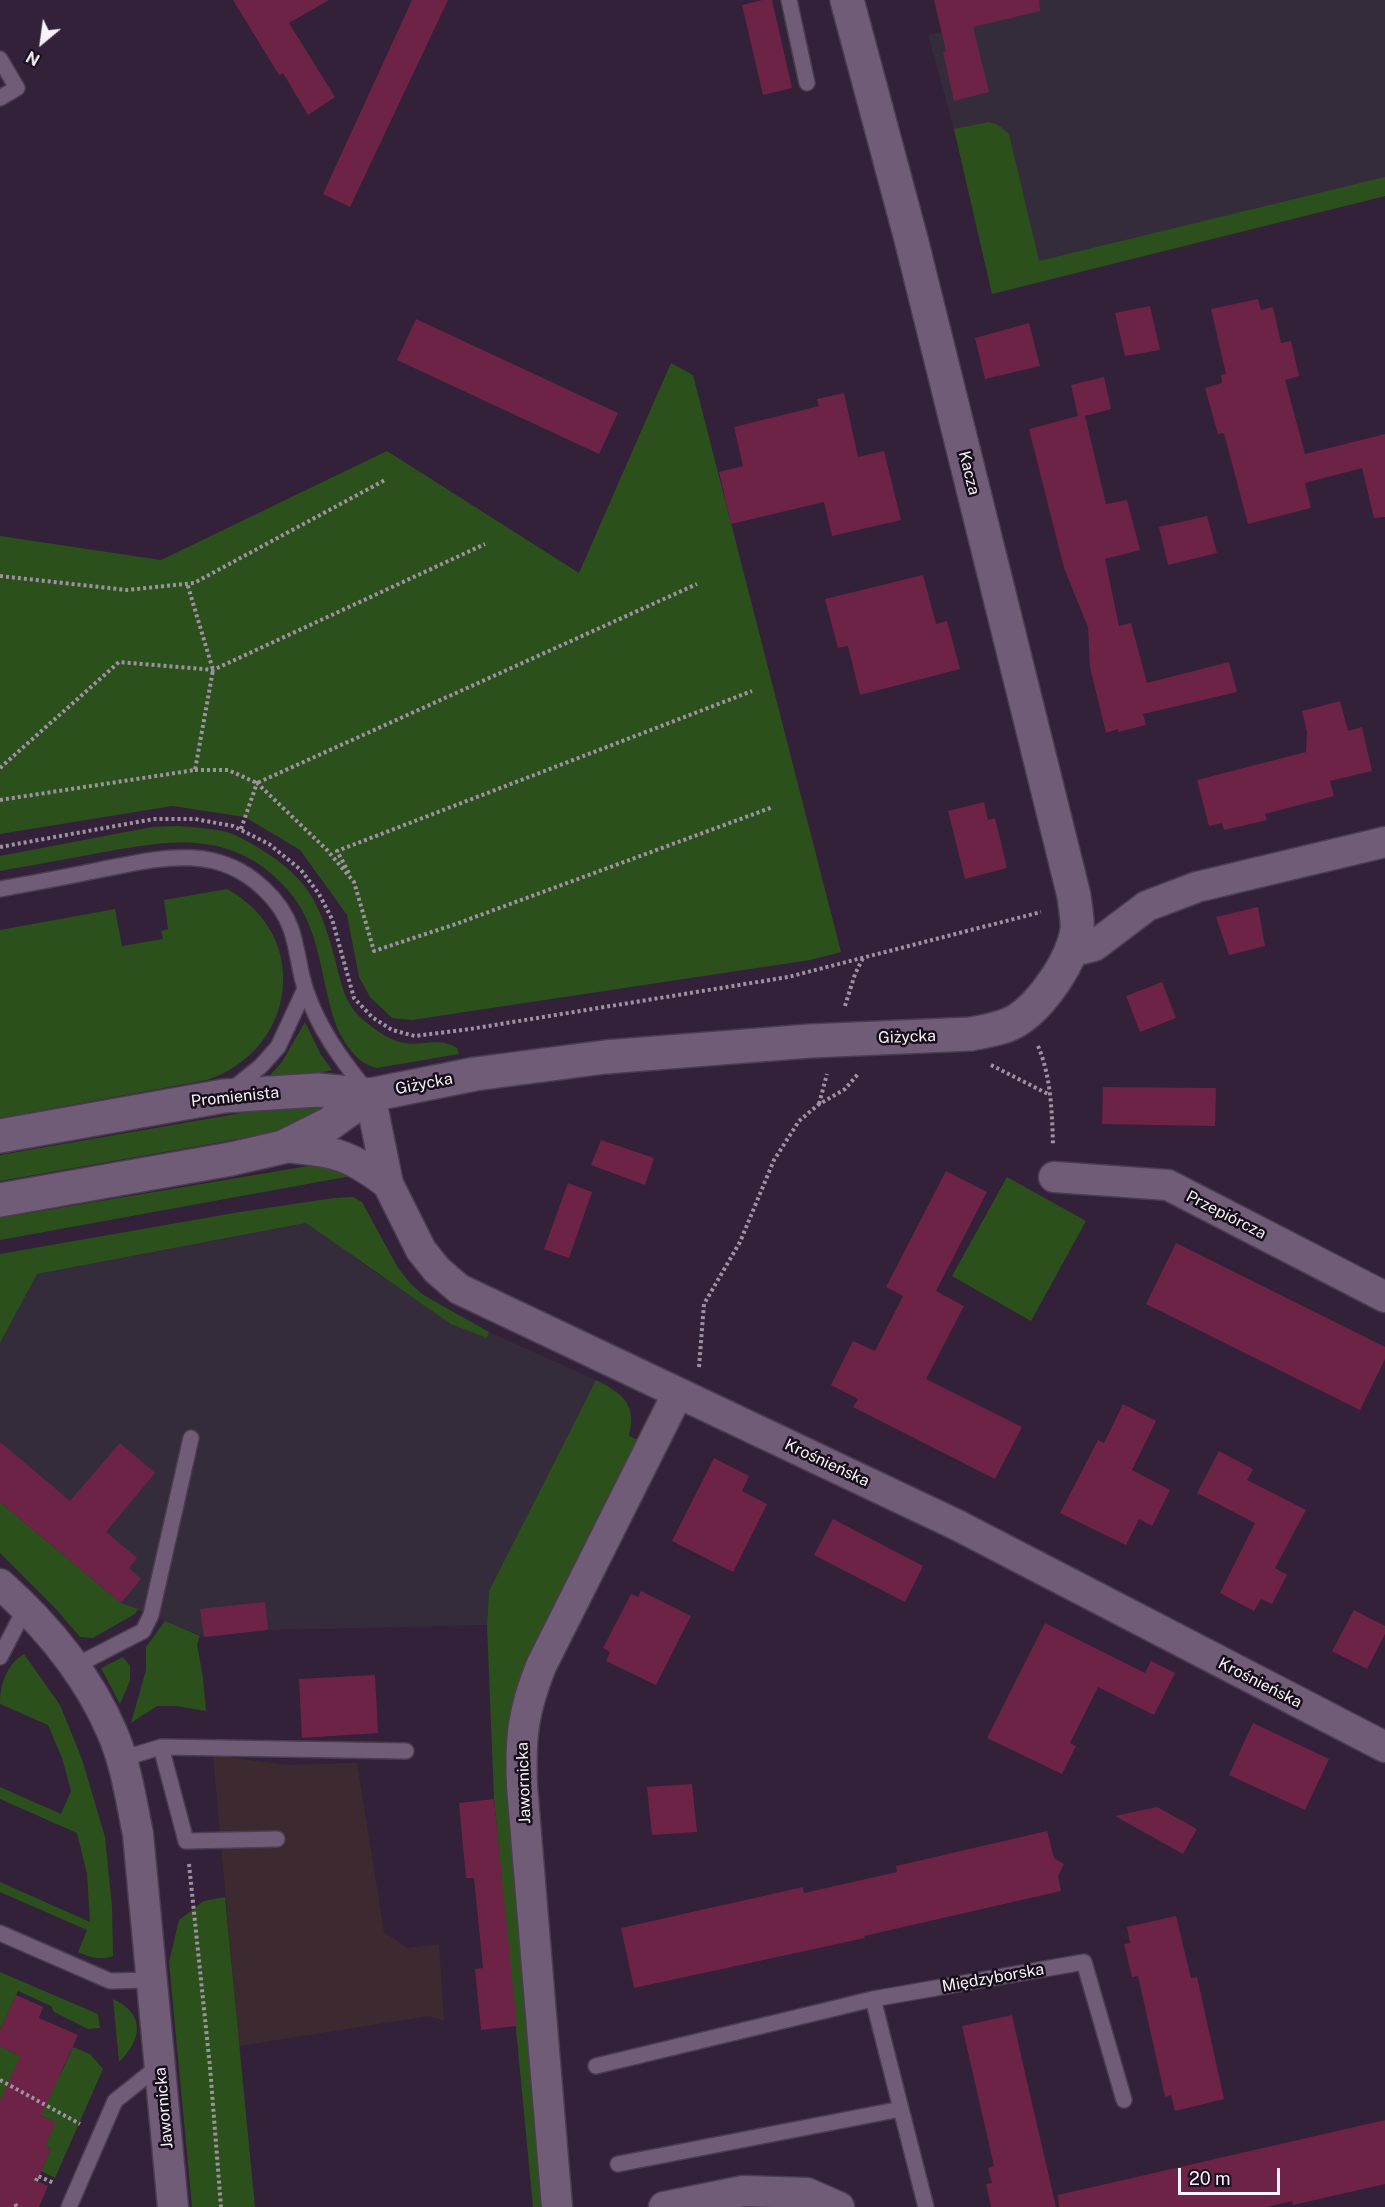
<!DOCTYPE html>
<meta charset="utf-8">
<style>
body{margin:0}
#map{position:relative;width:1385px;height:2207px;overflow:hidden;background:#322138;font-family:"Public Sans",sans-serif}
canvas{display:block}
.north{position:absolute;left:12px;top:12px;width:60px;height:60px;-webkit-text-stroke:4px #160e18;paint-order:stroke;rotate:209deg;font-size:16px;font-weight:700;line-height:24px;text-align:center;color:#faf1fd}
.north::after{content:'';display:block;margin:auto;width:21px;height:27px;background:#faf1fd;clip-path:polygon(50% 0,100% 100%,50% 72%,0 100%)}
.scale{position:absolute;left:1178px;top:2168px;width:102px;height:27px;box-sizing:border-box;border:3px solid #faf1fd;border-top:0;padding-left:8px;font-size:18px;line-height:21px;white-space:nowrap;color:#faf1fd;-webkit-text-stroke:4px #160e18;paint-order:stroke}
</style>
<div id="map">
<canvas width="1385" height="2207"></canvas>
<div class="north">N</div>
<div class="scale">20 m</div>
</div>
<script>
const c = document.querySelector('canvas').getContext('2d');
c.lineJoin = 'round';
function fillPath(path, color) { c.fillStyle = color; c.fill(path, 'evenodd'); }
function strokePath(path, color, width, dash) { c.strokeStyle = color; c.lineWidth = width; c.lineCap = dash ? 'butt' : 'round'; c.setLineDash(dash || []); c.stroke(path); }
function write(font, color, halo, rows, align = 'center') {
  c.font = font + ' "Public Sans",sans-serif'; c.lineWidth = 5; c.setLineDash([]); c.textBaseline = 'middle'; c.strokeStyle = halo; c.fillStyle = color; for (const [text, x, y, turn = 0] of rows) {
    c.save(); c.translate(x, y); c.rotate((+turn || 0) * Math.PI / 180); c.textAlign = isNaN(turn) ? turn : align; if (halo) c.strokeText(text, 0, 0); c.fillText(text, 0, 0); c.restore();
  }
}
const commercial = new Path2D(`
 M213 1755 286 1765 357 1763 384 1932 407 1948 439 1944 444 2021 429 2016 239 2046Z`);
const industrial = new Path2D(`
 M934 0H1385V196L992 294 954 129 928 35 942 32Z
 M307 1223 385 1279 487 1338 489 1332 596 1380 489 1591 487 1625 268 1630 204 1637 121 1603 0 1502V1343L36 1274Z`);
const green = new Path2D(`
 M989 122 998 125 1009 134 1039 261 1385 177V196L992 294 954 129Z
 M671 363 693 375 841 952 810 960 412 1020 392 1018 370 997 359 977 347 915 300 850 245 817 172 806 0 834V536L161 560 387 451 579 573Z
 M177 826C192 827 207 828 222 831 235 833 248 842 259 848 306 877 319 900 333 952 340 975 342 1001 361 1018 373 1028 388 1040 404 1043 424 1046 438 1037 457 1048L459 1054 377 1068C357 1064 345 1044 337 1028 323 990 322 949 304 914 297 900 287 888 276 878 222 828 160 842 94 854 63 860 31 865 0 871V856L152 827Z
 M227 889C312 935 297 1050 207 1080L0 1118V930L115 909 122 946 163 939 161 931 168 929 164 900Z
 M305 1022 321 1055 332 1070 261 1085 282 1062Z
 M326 1106 324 1117 255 1136 0 1181V1155L276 1107Z
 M326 1163 357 1175 0 1240V1218Z
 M1007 1177 1086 1221 1031 1321 952 1276Z
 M353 1197 362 1202 398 1268 410 1283 422 1294 441 1305 489 1332 487 1338 451 1324 306 1223 37 1274 0 1343V1254L240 1212 334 1198Z
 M596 1380C623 1394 637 1404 629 1436L638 1440 509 1743 507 1790 542 2207H533L494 1799 487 1625 489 1591Z
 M0 1502 121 1603 138 1609 135 1614 93 1638 80 1637 55 1608 0 1553Z
 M165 1621 200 1636 197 1644 203 1678 206 1711 176 1706H157L131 1723 146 1670V1647Z
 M24 1654 60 1705 82 1759 105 1837 112 1907 113 1956C100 1961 90 1957 78 1952L87 1930 0 1892V1882L90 1922 87 1874 77 1833 0 1799V1787L61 1814 71 1791 62 1758 48 1725 0 1704C0 1685 6 1665 24 1654Z
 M123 1657 130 1666V1681L120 1704 101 1668Z
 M225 1897 255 2207H192L169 1962 179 1920 204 1901Z
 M0 1972 98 2014 100 2028 88 2029 54 2012 51 2006 18 1991 0 2030Z
 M113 1999C146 2014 142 2040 119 2062Z
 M0 2046 60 2075 73 2047 90 2054 103 2069 55 2178 41 2171 51 2148 45 2146 55 2122 2 2098 0 2101Z`);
const building = new Path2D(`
 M233 0H329L289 23 335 97 308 115 283 73 279 75Z
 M412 0H448L350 207 323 194Z
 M762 0H772L792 88 763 95 742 5Z
 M934 0H1039L1040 11 973 27 989 92 954 101 943 52 946 51Z
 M1258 299 1261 310 1273 307 1281 343 1291 341 1299 376 1285 380 1305 454 1385 434V517L1374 518 1362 468 1305 483 1311 508 1248 524 1224 433 1218 434 1205 388 1222 383 1221 375 1226 374 1211 309Z
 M1150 306 1160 350 1125 356 1115 313Z
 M416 319 618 413 599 454 397 360Z
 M1029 323 1040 366 985 379 975 338Z
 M1104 377 1111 409 1085 416 1106 504 1127 500 1140 550 1105 559 1119 626 1131 623 1147 683 1229 662 1237 692 1143 714 1146 725 1118 732V729L1106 733 1090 667 1088 627 1064 568 1029 429 1078 416 1071 385Z
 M844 393 858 457 884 451 901 520 832 536 824 502 731 524 719 472 743 466 734 427 819 406 817 399Z
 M1207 516 1217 553 1168 565 1159 527Z
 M923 575 936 624 947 621 960 669 860 695 848 646 838 648 825 599Z
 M1340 701 1348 731 1362 727 1372 771 1330 781 1334 796 1265 814 1267 820 1224 830 1222 823 1209 826 1197 780 1306 752 1307 732 1302 711Z
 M984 802 988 820 995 818 1007 868 965 879 948 811Z
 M1258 907 1265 946 1229 955 1216 917Z
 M1162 982 1176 1018 1140 1032 1126 996Z
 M1103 1087 1216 1088 1215 1126 1102 1124Z
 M601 1140 654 1158 645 1185 591 1165Z
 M946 1171 987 1192 936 1291 964 1306 926 1379 1022 1427 995 1479 853 1407 858 1399 831 1385 853 1341 875 1351 903 1296 886 1287Z
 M568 1183 592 1192 569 1258 544 1249Z
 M1176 1243 1385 1347V1359L1360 1410 1146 1304Z
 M1123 1404 1156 1421 1132 1470 1170 1490 1152 1526 1139 1519 1126 1545 1060 1513 1098 1440 1104 1443Z
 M0 1442 70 1501 120 1443 155 1473 106 1532 137 1558 129 1568 141 1579 121 1603 0 1502Z
 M1219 1451 1253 1469 1247 1480 1306 1510 1275 1568 1287 1575 1272 1604 1261 1599 1254 1611 1220 1593 1255 1523 1197 1493Z
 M714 1458 749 1476 742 1491 767 1504 733 1572 672 1541Z
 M833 1519 923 1566 905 1602 814 1555Z
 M641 1591 691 1616 656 1685 606 1661 610 1652 603 1648 631 1594 638 1597Z
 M265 1602 268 1630 204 1637 200 1609Z
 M1354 1610 1385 1626V1634L1367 1669 1332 1651Z
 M1045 1623 1145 1673 1151 1661 1175 1673 1154 1715 1098 1687 1070 1743 1076 1746 1062 1774 987 1738Z
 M375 1675 378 1733 302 1738 299 1679Z
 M1253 1723 1329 1759 1305 1810 1229 1775Z
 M692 1784 697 1832 652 1835 647 1787Z
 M494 1799 517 2026 481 2030 475 1969 483 1968 474 1878H466L459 1803Z
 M1157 1807 1197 1829 1183 1854 1115 1816Z
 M1047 1831 1054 1858 1064 1864 1058 1876 1061 1891 864 1936 865 1938 634 1988 621 1928 803 1887 804 1893 897 1872 896 1866Z
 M1176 1916 1191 1978 1197 1977 1224 2099 1175 2111 1171 2095 1165 2097 1138 1976 1132 1977 1124 1944 1130 1943 1127 1927Z
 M16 1995 43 2007 39 2018 78 2035 41 2116 56 2122 45 2146 51 2148 37 2181 48 2186 39 2207H0V2101L20 2056 0 2046V2030Z
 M1012 2015 1025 2073 1056 2207H991L986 2184 992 2183 988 2168 994 2166 962 2026Z
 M1385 2120V2184L1293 2205 1292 2201 1267 2207H1059L1058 2195Z`);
const path = new Path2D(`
 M0 576 127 590 194 583 385 480
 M0 768 119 662 213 670 485 544
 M195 770H228L257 783 697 584
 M0 800 195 770 213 670 187 583
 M241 829 257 783 327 850 354 882 374 951 456 924 773 807
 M0 847 154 819H195L233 826 269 844 301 870 319 894 332 919 354 998 372 1017 392 1030 415 1036 470 1029 788 977 1041 912
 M349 873 337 851 752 691
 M845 1006 855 974 863 958
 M1038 1046C1051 1076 1052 1112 1053 1145
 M991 1065 1050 1095
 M819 1104 827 1074
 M699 1367 704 1304 740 1242 774 1160 799 1121 818 1105 845 1089 858 1074
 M189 1864 210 2067 221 2207
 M0 2080 80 2124
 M36 2181 38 2176 54 2183
 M15 2204 17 2207`);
const service = new Path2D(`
 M789 0 807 83
 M0 59 17 88 0 98
 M0 889C33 883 66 877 99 870 157 859 214 842 263 888 275 899 285 912 291 929 298 949 299 971 306 991 319 1029 342 1061 367 1091
 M230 1091 261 1066 278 1047 305 989
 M0 1657 26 1607
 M75 1666 143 1631 151 1615 191 1438
 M161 1747 186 1841 277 1839
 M121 1759 161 1747 406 1751
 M0 1933 110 1981 152 1980
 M596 2066 873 1999
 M618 2164 901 2109
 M69 2207 115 2101 160 2065
 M926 2207 873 1999 1084 1962 1124 2100`);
const minor = new Path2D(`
 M1071 947 1082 949 1094 946 1147 906 1197 887 1385 842
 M370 1095 388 1184 421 1250 437 1270 459 1289 957 1525 1385 1747
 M283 1147C332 1151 348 1153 388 1184
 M1054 1177 1168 1185 1385 1297
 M0 1584C46 1625 87 1674 112 1732 126 1764 131 1800 138 1834L173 2207
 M557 2207 522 1786C520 1738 523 1711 541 1666L678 1393
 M664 2207 743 2191 807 2193 839 2207`);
const tertiary = new Path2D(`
 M0 1136 224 1096 318 1090 370 1095 475 1074 605 1057 810 1041 971 1034C986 1031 1002 1029 1016 1021 1042 1005 1073 960 1077 929 1078 919 1075 907 1074 896L911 239 847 0
 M0 1200 231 1159 283 1147 329 1124 370 1095`);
const streetNames = [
 ["Kacza",969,473,76],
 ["Giżycka",907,1037,-2],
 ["Giżycka",424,1084,-11],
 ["Promienista",235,1097,-6],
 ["Przepiórcza",1226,1215,27],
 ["Krośnieńska",827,1463,25],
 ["Krośnieńska",1260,1683,27],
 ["Jawornicka",524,1783,-92],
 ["Międzyborska",993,1978,-10],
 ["Jawornicka",164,2108,-95]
];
fillPath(commercial, '#3d2a30');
fillPath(industrial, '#352c3b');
fillPath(green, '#2b501b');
fillPath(building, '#6d2346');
strokePath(service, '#4b3c50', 18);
strokePath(minor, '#4b3c50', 33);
strokePath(tertiary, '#4b3c50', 36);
strokePath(path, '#9e91a2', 4, [3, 3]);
strokePath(service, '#705c77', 15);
strokePath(minor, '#705c77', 30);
strokePath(tertiary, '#705c77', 33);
write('16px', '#faf1fd', '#160e18', streetNames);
</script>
